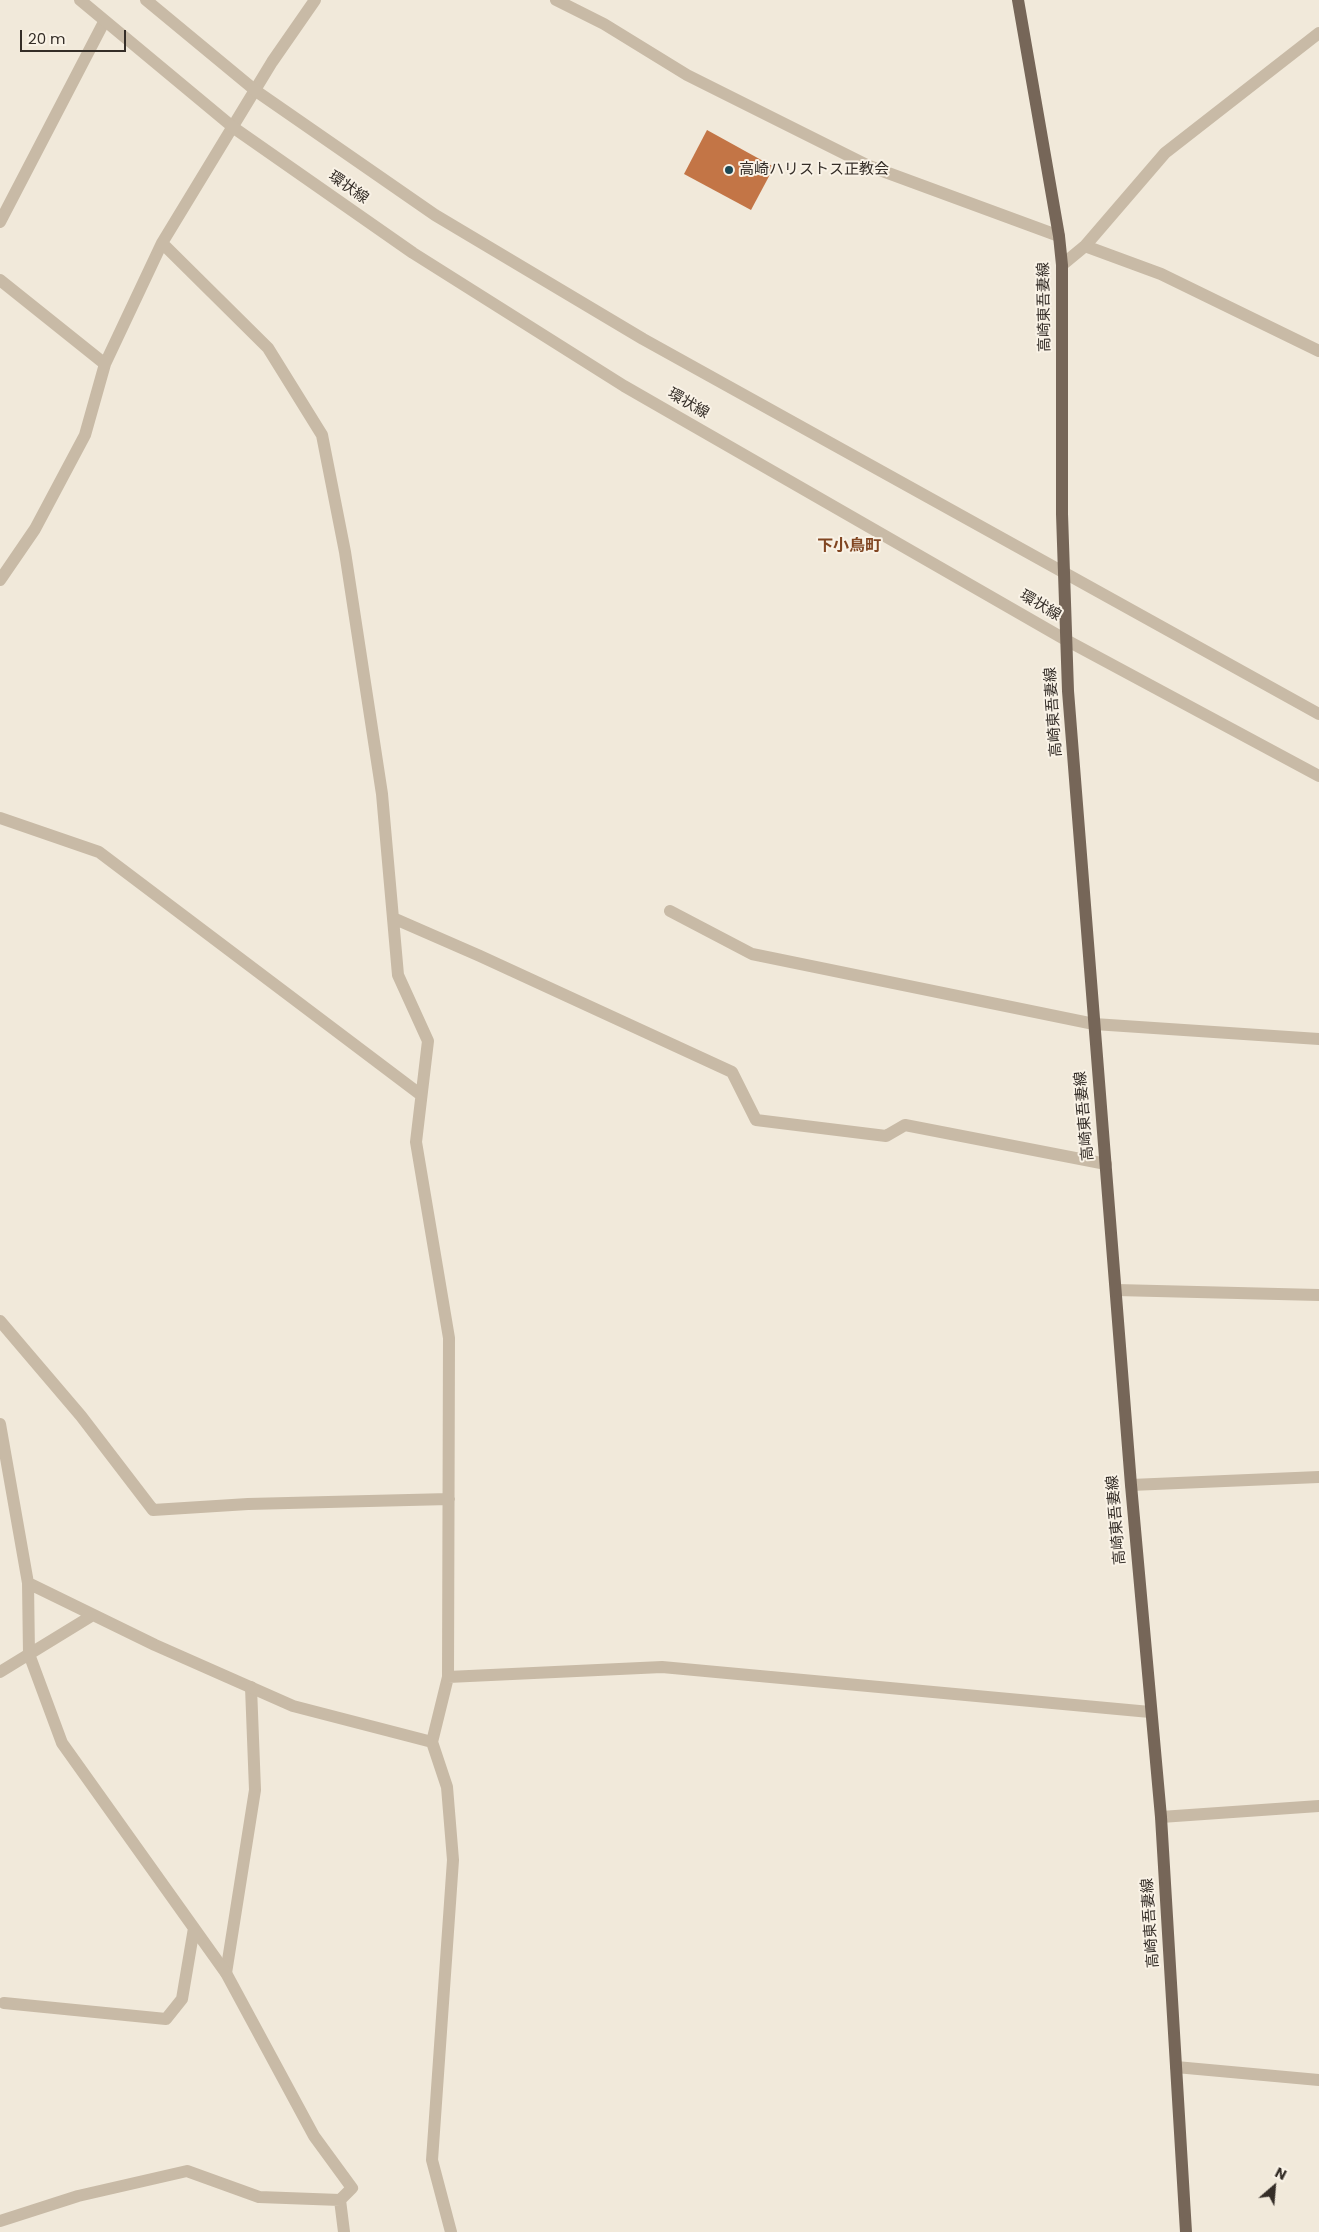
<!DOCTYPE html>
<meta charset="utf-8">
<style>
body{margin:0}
#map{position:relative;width:1319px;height:2232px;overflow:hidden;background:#f1e9da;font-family:Poppins,sans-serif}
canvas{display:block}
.north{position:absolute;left:1249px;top:2162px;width:50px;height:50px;-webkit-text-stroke:4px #f9f2e6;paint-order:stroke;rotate:27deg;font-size:14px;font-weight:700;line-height:20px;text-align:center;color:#342d27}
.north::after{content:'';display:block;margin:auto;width:18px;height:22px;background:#342d27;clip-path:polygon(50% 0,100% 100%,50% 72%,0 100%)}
.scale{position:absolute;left:20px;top:30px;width:106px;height:22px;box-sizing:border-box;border:2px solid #342d27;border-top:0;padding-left:6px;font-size:15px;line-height:18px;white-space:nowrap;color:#342d27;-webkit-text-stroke:4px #f9f2e6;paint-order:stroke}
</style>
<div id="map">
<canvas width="1319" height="2232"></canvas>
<div class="north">N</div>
<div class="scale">20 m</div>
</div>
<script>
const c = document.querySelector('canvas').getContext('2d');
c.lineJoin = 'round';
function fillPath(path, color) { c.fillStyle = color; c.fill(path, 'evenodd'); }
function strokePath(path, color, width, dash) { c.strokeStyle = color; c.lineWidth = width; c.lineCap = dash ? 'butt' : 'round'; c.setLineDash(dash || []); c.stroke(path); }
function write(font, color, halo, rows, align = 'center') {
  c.font = font + ' Poppins,"Noto Sans JP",sans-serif'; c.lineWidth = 4; c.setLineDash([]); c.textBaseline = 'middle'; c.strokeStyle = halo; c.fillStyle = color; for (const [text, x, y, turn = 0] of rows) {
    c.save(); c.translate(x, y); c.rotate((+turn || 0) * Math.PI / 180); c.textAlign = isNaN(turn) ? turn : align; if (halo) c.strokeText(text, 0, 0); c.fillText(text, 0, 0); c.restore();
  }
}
const building = new Path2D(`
 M707 130 774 167 751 210 684 174Z`);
const service = new Path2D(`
 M226 1973 255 1790 251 1687`);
const minor = new Path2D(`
 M556 0 604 24 687 75 869 166 1059 236
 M0 222 104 22
 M162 243 268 348 322 435 345 552 382 794 398 975 428 1041 416 1142 449 1338 448 1677 432 1742 447 1787 453 1860 432 2160 451 2232
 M1085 246 1161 274 1319 351
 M1062 265 1085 246 1165 153 1319 33
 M0 280 105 364
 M0 580 35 529 85 435 105 364 162 243 272 62 315 0
 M0 818 99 852 421 1095
 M670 911 752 954 1094 1024 1319 1039
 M393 918 480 956 732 1072 756 1120 886 1136 905 1125 1106 1164
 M1116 1290 1319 1295
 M0 1321 81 1416 153 1510 248 1504 449 1499
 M0 1424 28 1583 155 1645 293 1706 432 1742
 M1131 1485 1319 1477
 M28 1583 29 1654 62 1743 226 1973 314 2136 352 2188 340 2200 344 2232
 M0 1672 93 1615
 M448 1677 662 1667 1150 1712
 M1161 1817 1319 1806
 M4 2003 166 2019 182 1999 194 1928
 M1176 2067 1319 2080
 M0 2221 78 2196 187 2171 259 2197 340 2200`);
const tertiary = new Path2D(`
 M80 0 234 128 413 253 624 386 1066 640 1319 776
 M146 0 256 91 435 215 643 339 1319 714`);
const primary = new Path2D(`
 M1018 0 1059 236 1062 265V514L1068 691 1131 1485 1161 1817 1186 2232`);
const markers = [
 [729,170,5,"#1e4955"]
];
const poiNames = [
 ["高崎ハリストス正教会",739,170]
];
const streetNames = [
 ["環状線",348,188,35],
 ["高崎東吾妻線",1045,307,-91],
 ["環状線",688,404,30],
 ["環状線",1040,606,31],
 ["高崎東吾妻線",1054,712,-94],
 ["高崎東吾妻線",1085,1116,-95],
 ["高崎東吾妻線",1117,1520,-95],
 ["高崎東吾妻線",1151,1923,-94]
];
const neighbourhoodNames = [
 ["下小鳥町",849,547]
];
fillPath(building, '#c37546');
strokePath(service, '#c8baa6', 12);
strokePath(minor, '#c8baa6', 12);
strokePath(tertiary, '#c8baa6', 12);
strokePath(primary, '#766658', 12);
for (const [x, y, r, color] of markers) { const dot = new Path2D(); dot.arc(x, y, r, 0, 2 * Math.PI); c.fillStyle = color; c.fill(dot); strokePath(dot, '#f9f2e6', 2); }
write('15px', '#342d27', '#f9f2e6', poiNames, 'left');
write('15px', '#342d27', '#f9f2e6', streetNames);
write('bold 16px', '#814622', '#f9f2e6', neighbourhoodNames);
</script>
